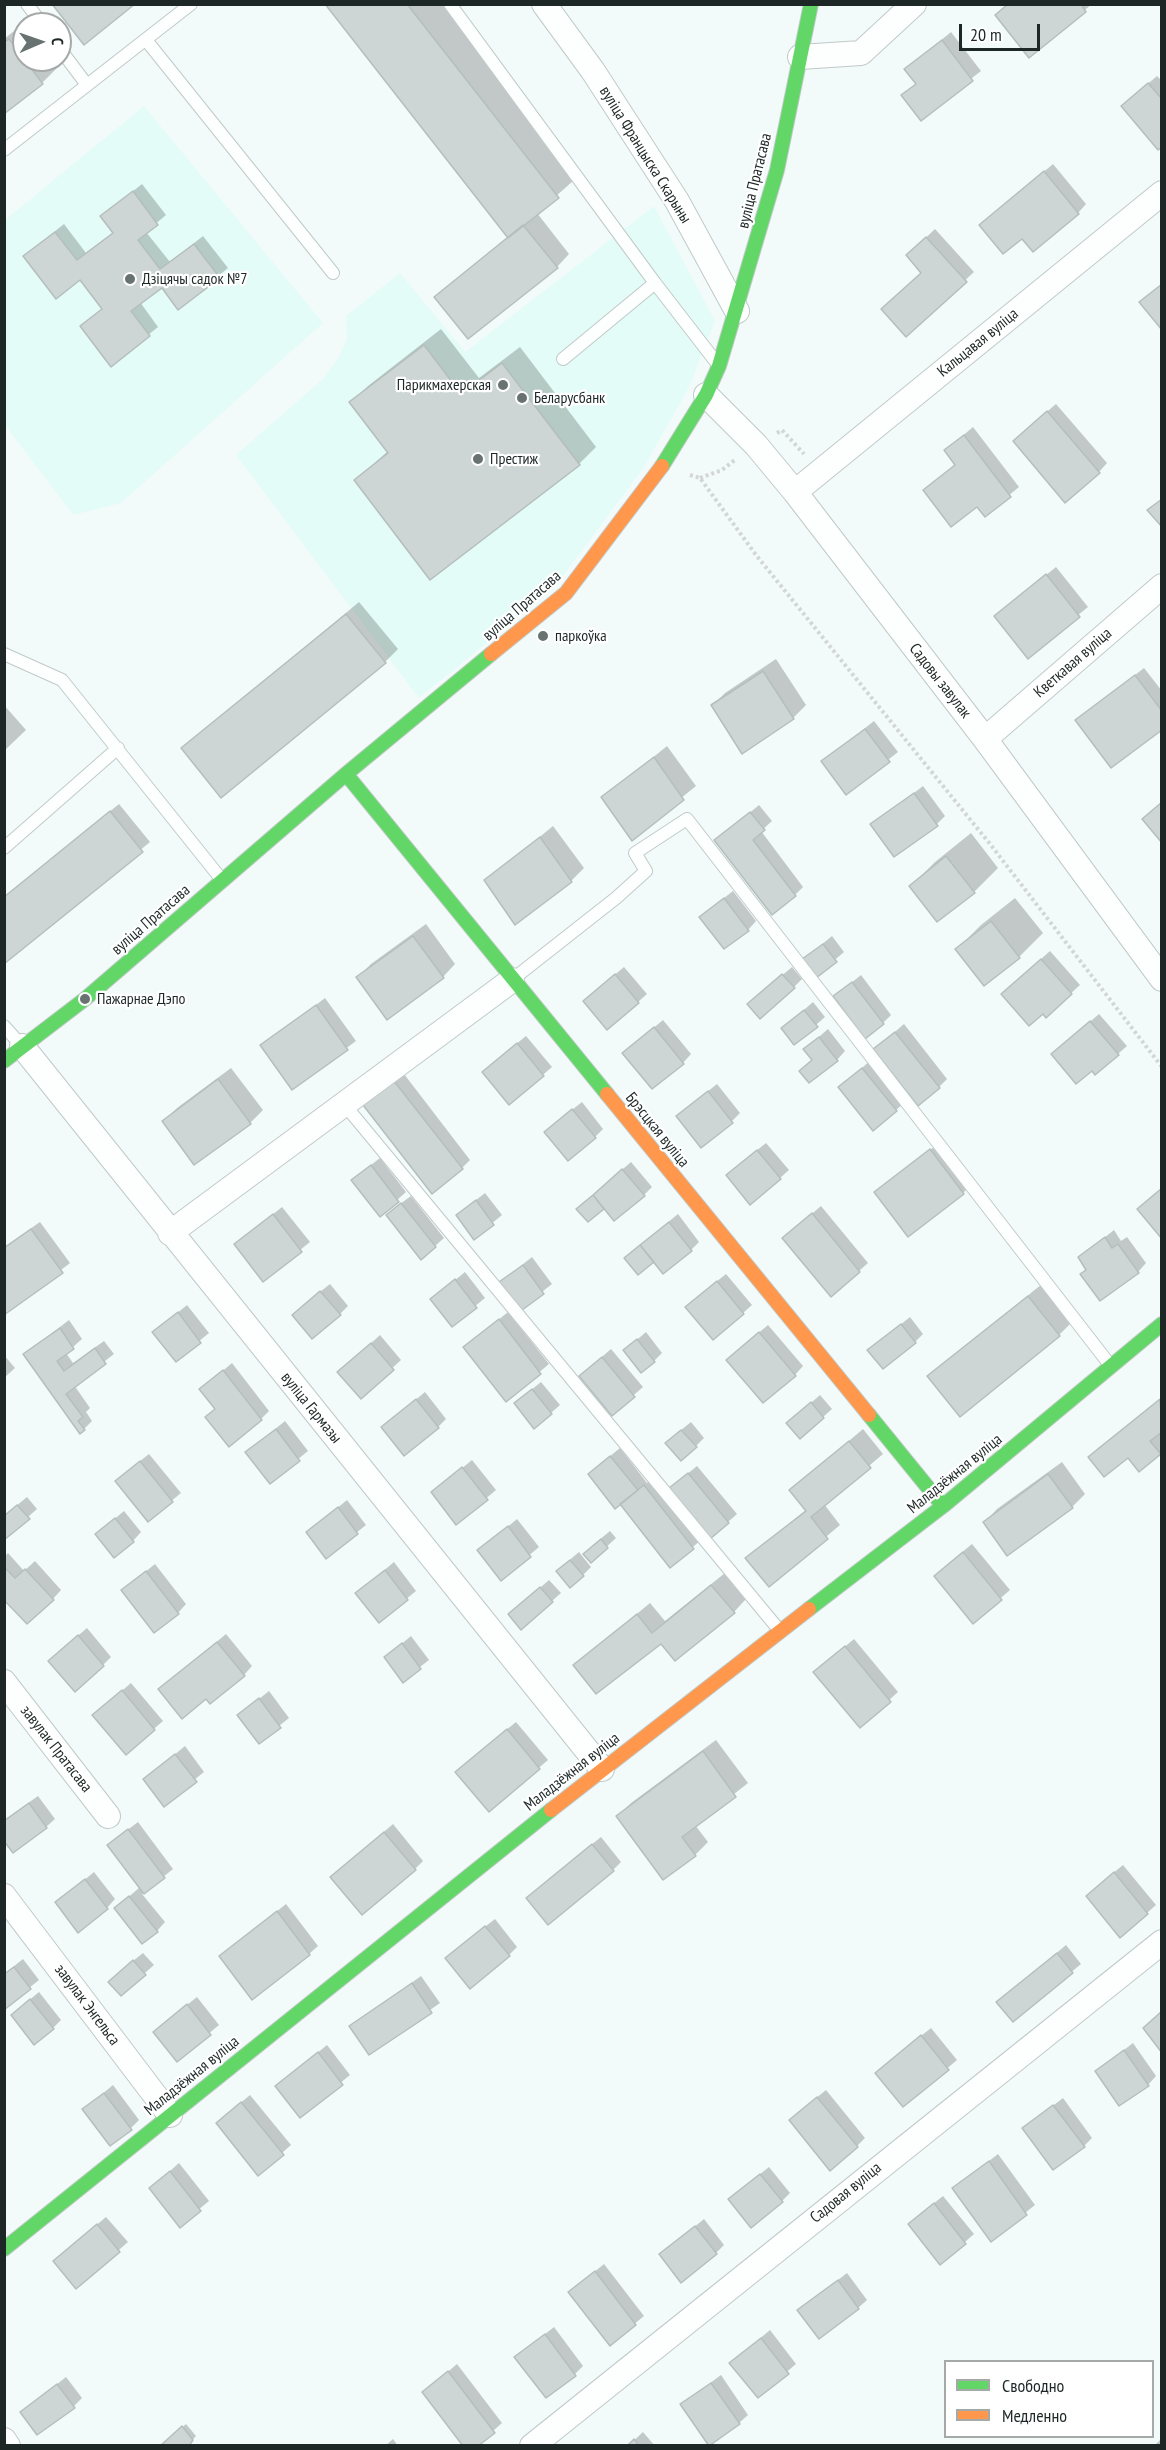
<!DOCTYPE html>
<meta charset="utf-8">
<style>
body{margin:0}
#map{position:relative;width:1166px;height:2450px;overflow:hidden;background:#f2fbf9;font-family:"PT Sans Narrow",sans-serif}
canvas{display:block}
.frame{position:absolute;inset:0;border:6px solid #1d2826;pointer-events:none}
.legend{position:absolute;left:944px;top:2360px;width:210px;height:78px;box-sizing:border-box;background:#fff;border:2px solid #a5a9a8;margin:0;padding:8px 10px;list-style:none;font-size:18px;color:#1d2826}
.legend li{display:flex;align-items:center;gap:12px;height:30px}
.legend b{width:30px;border:2px solid #a5a9a8}
.north{position:absolute;left:12px;top:12px;width:60px;height:60px;box-sizing:border-box;background:#fff;border:2px solid #a5a9a8;border-radius:50%;rotate:88deg;font-size:16px;font-weight:700;line-height:24px;text-align:center;color:#1d2826}
.north::after{content:'';display:block;margin:auto;width:21px;height:27px;background:#687270;clip-path:polygon(50% 0,100% 100%,50% 72%,0 100%)}
.scale{position:absolute;left:959px;top:24px;width:81px;height:27px;box-sizing:border-box;border:3px solid #1d2826;border-top:0;padding-left:8px;font-size:18px;line-height:21px;white-space:nowrap;color:#1d2826;-webkit-text-stroke:4px #fff;paint-order:stroke}
</style>
<div id="map">
<canvas width="1166" height="2450"></canvas>
<div class="frame"></div>
<ul class="legend">
<li><b style="height:8px;background:#63d668"></b>Свободно</li>
<li><b style="height:8px;background:#ff974d"></b>Медленно</li>
</ul>
<div class="north">С</div>
<div class="scale">20 m</div>
</div>
<script>
const c = document.querySelector('canvas').getContext('2d');
c.lineJoin = 'round';
function fillPath(path, color) { c.fillStyle = color; c.fill(path, 'evenodd'); }
function strokePath(path, color, width, dash) { c.strokeStyle = color; c.lineWidth = width; c.lineCap = dash ? 'butt' : 'round'; c.setLineDash(dash || []); c.stroke(path); }
function write(font, color, halo, rows, align = 'center') {
  c.font = font + ' "PT Sans Narrow",sans-serif'; c.lineWidth = 4.5; c.setLineDash([]); c.textBaseline = 'middle'; c.strokeStyle = halo; c.fillStyle = color; for (const [text, x, y, turn = 0] of rows) {
    c.save(); c.translate(x, y); c.rotate((+turn || 0) * Math.PI / 180); c.textAlign = isNaN(turn) ? turn : align; if (halo) c.strokeText(text, 0, 0); c.fillText(text, 0, 0); c.restore();
  }
}
const built = new Path2D(`
 M144 106 323 323 121 503 73 515 5 425V220Z
 M654 206 715 321 688 389 644 467 554 588 419 698 236 455 324 378 339 357 347 339 346 316 400 273 465 352Z`);
const shadow = new Path2D(`
 M327 4H450L582 173 537 213 569 254 557 267 436 297 509 236Z
 M1008 4H1092L1029 56Z
 M33 16 39 24H24V60H60V50L66 59 42 83 4 112V39Z
 M951 32 981 71 921 118 903 95 917 83 906 69Z
 M1157 76 1162 81V145L1131 98Z
 M1053 164 1086 204 1078 213 1022 237 990 217Z
 M142 184 166 215 146 232 170 262 203 236 228 268 179 308 162 286 140 302 158 327 111 365 103 308 80 278 34 248 64 224 86 253 114 232 102 216Z
 M935 229 974 272 906 335 923 272 916 247Z
 M441 329 479 378 520 347 596 447 579 464 430 578 356 480 388 451 351 403 368 386Z
 M1056 404 1107 463 1099 472 1023 432Z
 M973 427 1019 487 985 515 977 505 925 490 956 464 946 450Z
 M1056 567 1088 607 1028 656 996 616Z
 M359 602 398 649 385 662 183 748Z
 M776 659 806 705 793 718 743 752 713 705 725 693Z
 M1144 668 1162 691V729L1077 720Z
 M4 705 26 730 4 751Z
 M874 721 898 752 846 793 823 761Z
 M667 746 696 786 632 838 603 798Z
 M923 786 945 816 937 824 872 825Z
 M119 804 150 842 4 962V897Z
 M759 805 772 821 761 831 803 887 795 895 716 841Z
 M553 826 584 868 571 881H486Z
 M971 833 998 868 974 892 911 886 935 862Z
 M733 891 756 921 748 930 710 909Z
 M1015 898 1043 933 1019 957 957 949 981 925Z
 M426 924 455 964 443 977H358L371 964Z
 M832 936 844 952 816 976 804 959Z
 M1050 951 1080 985 1046 1016 1011 986Z
 M624 967 647 994 638 1002 593 993Z
 M792 967 802 979 794 987 758 996Z
 M861 975 891 1015 883 1023 835 996Z
 M325 998 356 1041 293 1088 262 1046Z
 M813 1002 825 1017 795 1043 783 1028Z
 M1099 1014 1127 1046 1118 1054 1062 1046Z
 M663 1020 691 1054 683 1063 633 1045Z
 M904 1024 947 1079 939 1087 875 1049Z
 M828 1029 845 1051 837 1060 813 1059 805 1049Z
 M526 1036 552 1067 510 1103 493 1063Z
 M871 1060 905 1102 896 1110 840 1087Z
 M231 1068 263 1110 250 1123 164 1121 177 1108Z
 M404 1074 470 1160 462 1168 374 1097Z
 M717 1084 740 1113 732 1121 687 1108Z
 M582 1102 603 1129 595 1137 554 1124Z
 M766 1143 789 1170 780 1178 736 1167Z
 M934 1147 967 1189 963 1193 880 1188Z
 M380 1158 406 1192 380 1215 362 1172Z
 M631 1162 652 1187 644 1195 604 1207 588 1220 587 1200Z
 M485 1193 502 1215 474 1238 457 1215Z
 M411 1196 444 1238 435 1246 396 1207Z
 M821 1206 868 1263 859 1271 784 1238Z
 M282 1207 310 1242 263 1280 236 1244Z
 M678 1214 699 1242 691 1250 654 1260 634 1250Z
 M40 1222 70 1263 4 1314V1247Z
 M1114 1230 1121 1241 1127 1237 1146 1263 1138 1272 1088 1269 1080 1257Z
 M532 1257 552 1284 518 1311 498 1284Z
 M465 1272 485 1298 452 1325 432 1299Z
 M726 1274 752 1305 743 1313 696 1298Z
 M330 1284 348 1306 340 1314 302 1306Z
 M1042 1284 1072 1322 1059 1335 929 1376Z
 M187 1305 209 1333 176 1360 154 1332Z
 M508 1312 549 1364 506 1400 465 1347Z
 M910 1317 923 1334 915 1342 869 1350Z
 M69 1320 82 1339 66 1353 73 1363 104 1341 114 1354 74 1385 90 1408 86 1412 92 1421 84 1429 25 1354Z
 M768 1325 803 1366 795 1375 737 1351Z
 M646 1332 662 1353 654 1361 625 1350Z
 M380 1335 401 1360 361 1397 348 1364Z
 M611 1349 643 1387 612 1414 589 1368Z
 M4 1355 15 1368 4 1378Z
 M232 1363 269 1411 261 1419 207 1417 216 1408 201 1389Z
 M541 1382 560 1405 551 1413 515 1403Z
 M425 1392 446 1419 438 1427H383Z
 M820 1395 832 1409 823 1417 788 1423Z
 M1162 1398 1160 1453 1090 1457 1098 1448Z
 M285 1421 308 1451 270 1482 247 1452Z
 M691 1422 704 1438 696 1446 675 1435Z
 M863 1429 883 1454 824 1504 840 1525 769 1585 747 1558 807 1509 791 1490Z
 M620 1448 647 1483 653 1478 702 1539 671 1566 621 1502 598 1466Z
 M149 1454 181 1493 148 1520 125 1473Z
 M472 1460 496 1490 457 1523 433 1492Z
 M1062 1462 1085 1494 1072 1507 1008 1554 985 1522 997 1509Z
 M697 1466 737 1514 728 1522 680 1480Z
 M27 1497 37 1509 4 1538V1516Z
 M347 1500 366 1525 326 1557 308 1532Z
 M124 1511 141 1532 133 1541 106 1526Z
 M517 1519 539 1547 501 1579 479 1551Z
 M610 1531 616 1538 591 1561 593 1545Z
 M972 1544 1010 1590 973 1622 944 1567Z
 M579 1552 591 1567 583 1575 566 1563Z
 M8 1553 24 1571 35 1561 61 1590 53 1599 4 1598V1557Z
 M394 1562 416 1591 379 1621 357 1593Z
 M155 1564 186 1604 178 1613 123 1590Z
 M725 1573 746 1599 734 1612 661 1642 575 1665 650 1603 665 1621Z
 M549 1580 561 1593 552 1601 519 1606Z
 M87 1628 111 1657 103 1665 59 1652Z
 M226 1634 252 1666 244 1675 207 1697 160 1689Z
 M411 1636 429 1660 403 1680 386 1657Z
 M854 1639 898 1692 860 1726 824 1664Z
 M131 1683 163 1721 126 1753 103 1707Z
 M269 1691 289 1718 259 1742 239 1715Z
 M516 1722 548 1760 489 1810 466 1763Z
 M716 1740 748 1783 695 1825 708 1842 695 1855 618 1816 631 1803Z
 M185 1746 204 1772 164 1804 145 1779Z
 M38 1796 55 1819 46 1827 4 1839V1820Z
 M138 1822 173 1869 142 1894 165 1922 157 1931 116 1908 140 1887 118 1837Z
 M393 1824 423 1861 415 1869 332 1877Z
 M601 1837 621 1862 613 1870 536 1890Z
 M1123 1865 1156 1905 1147 1913 1096 1887Z
 M94 1872 115 1899 107 1908 57 1903Z
 M286 1904 318 1946 309 1954 221 1956Z
 M495 1919 517 1947 509 1955 455 1950Z
 M1066 1945 1081 1964 1014 2020 998 2002Z
 M143 1953 154 1965 121 1994 118 1973Z
 M23 1959 39 1980 4 2008V1974Z
 M421 1976 440 2003 369 2053 351 2026Z
 M39 1992 61 2020 53 2028 21 2007Z
 M197 1997 219 2025 177 2060 163 2024Z
 M931 2028 957 2060 904 2105 886 2064Z
 M1133 2043 1156 2076 1148 2085 1097 2071Z
 M327 2045 350 2075 300 2116 277 2086Z
 M113 2085 139 2120 131 2128 84 2109Z
 M826 2090 865 2138 857 2146 799 2112Z
 M250 2095 291 2145 258 2174 226 2115Z
 M1063 2098 1092 2138 1084 2146 1024 2128Z
 M998 2154 1035 2205 991 2240 954 2188Z
 M179 2163 209 2201 180 2225 151 2188Z
 M769 2167 790 2193 782 2201 739 2191Z
 M943 2196 974 2234 941 2263 918 2216Z
 M106 2217 128 2242 76 2287 63 2253Z
 M704 2219 724 2245 716 2253 661 2254Z
 M604 2264 644 2316 610 2344 570 2292Z
 M847 2273 867 2300 858 2308 799 2310Z
 M554 2327 583 2366 575 2374 516 2357Z
 M770 2330 796 2364 758 2396 731 2363Z
 M457 2364 502 2423 476 2446 424 2392Z
 M721 2375 748 2415 739 2423 682 2404Z
 M66 2377 82 2398 74 2406 22 2412Z
 M186 2424 196 2436 187 2446H162Z
 M643 2432 655 2446H628Z
 M1162 2438V2446H1154Z
 M393 2439 398 2446H385Z`);
const building = new Path2D(`
 M52 4H135L84 45Z
 M325 4H407L559 198 508 238Z
 M1008 4H1081L1086 12 1029 58 995 15Z
 M9 39 43 84 4 114V42Z
 M942 40 973 81 921 121 901 95 916 84 904 69Z
 M1148 83 1162 99V147L1158 150 1121 106Z
 M1044 171 1079 214 1033 252 1022 239 1003 254 979 225Z
 M133 191 158 225 138 240 160 269 194 244 220 278 178 310 162 288 131 311 150 336 111 367 80 326 102 309 80 280 56 299 23 256 55 232 77 260 113 233 100 216Z
 M523 225 558 268 468 339 434 297Z
 M926 237 967 282 906 337 881 309 921 273 906 255Z
 M1162 284V330L1139 302Z
 M424 345 461 394 502 363 580 465 430 580 354 480 388 453 349 402Z
 M1047 411 1100 473 1065 503 1013 441Z
 M964 435 1011 497 985 517 977 507 951 527 923 490 955 465 944 450Z
 M1162 499V527L1147 510Z
 M1046 574 1080 617 1028 659 994 616Z
 M346 614 386 663 221 798 181 748Z
 M763 671 794 719 742 754 711 705Z
 M1135 675 1162 711V730L1111 768 1075 720Z
 M865 729 890 762 846 795 821 761Z
 M654 757 684 800 632 841 601 797Z
 M914 793 938 826 894 857 870 824Z
 M1162 802V843L1142 819Z
 M110 811 143 852 4 964V897Z
 M750 812 765 830 753 840 796 896 772 915 714 840Z
 M540 837 572 882 515 925 484 880Z
 M946 856 975 893 937 922 909 886Z
 M724 898 749 931 724 949 699 917Z
 M991 921 1020 958 984 986 955 949Z
 M413 936 444 978 387 1020 356 977Z
 M823 944 837 962 816 978 802 959Z
 M1041 959 1072 994 1046 1018 1043 1014 1029 1026 1001 994Z
 M615 974 639 1003 607 1030 583 1001Z
 M782 974 795 988 760 1019 747 1004Z
 M852 982 884 1024 865 1039 833 996Z
 M316 1005 348 1050 292 1090 260 1045Z
 M804 1010 818 1027 794 1045 781 1028Z
 M1090 1021 1119 1055 1095 1075 1092 1071 1076 1084 1051 1054Z
 M654 1027 684 1064 652 1089 622 1053Z
 M895 1032 940 1088 918 1106 873 1049Z
 M819 1037 838 1061 809 1083 799 1071 812 1060 803 1049Z
 M517 1043 544 1076 509 1105 482 1072Z
 M862 1068 897 1111 873 1131 838 1087Z
 M218 1079 251 1124 194 1165 162 1121Z
 M394 1081 463 1169 432 1194 363 1105Z
 M708 1091 733 1123 701 1148 676 1116Z
 M572 1109 596 1138 568 1161 544 1132Z
 M930 1149 964 1194 908 1237 874 1192Z
 M757 1150 781 1179 750 1205 726 1175Z
 M371 1165 399 1202 380 1217 351 1180Z
 M622 1169 645 1196 614 1221 593 1195Z
 M1162 1188V1239L1137 1209Z
 M593 1195 604 1209 588 1222 576 1209Z
 M476 1200 494 1225 474 1240 456 1215Z
 M401 1203 436 1247 421 1260 386 1215Z
 M812 1213 860 1272 831 1297 782 1238Z
 M273 1214 302 1252 263 1282 234 1244Z
 M669 1222 692 1251 663 1274 640 1245Z
 M31 1229 63 1273 4 1315V1248Z
 M1105 1237 1112 1248 1118 1244 1139 1273 1100 1301 1080 1274 1086 1270 1078 1257Z
 M640 1245 654 1262 638 1275 624 1258Z
 M523 1265 544 1294 518 1313 496 1284Z
 M455 1279 477 1308 452 1327 430 1299Z
 M717 1281 744 1314 713 1340 685 1307Z
 M320 1291 341 1315 312 1339 292 1315Z
 M1028 1296 1060 1336 960 1417 927 1376Z
 M178 1312 201 1343 176 1362 152 1332Z
 M499 1319 541 1374 506 1402 463 1347Z
 M901 1324 916 1343 883 1369 867 1350Z
 M60 1328 74 1349 57 1361 64 1371 95 1348 106 1364 66 1394 83 1417 78 1421 85 1430 80 1434 23 1354Z
 M759 1332 796 1376 763 1403 726 1360Z
 M637 1339 655 1362 641 1373 623 1350Z
 M371 1343 394 1370 361 1399 337 1372Z
 M602 1357 635 1397 612 1416 579 1376Z
 M223 1370 262 1420 229 1447 205 1417 215 1409 199 1389Z
 M532 1389 552 1414 534 1429 514 1403Z
 M416 1399 439 1428 404 1456 381 1427Z
 M1160 1399 1162 1432 1150 1441 1161 1454 1139 1472 1128 1458 1104 1477 1088 1457Z
 M811 1402 824 1418 800 1439 786 1423Z
 M276 1429 300 1461 270 1484 245 1452Z
 M681 1430 697 1447 681 1461 665 1443Z
 M849 1441 871 1468 811 1517 828 1539 769 1587 745 1558 806 1511 789 1490Z
 M610 1456 638 1490 615 1509 588 1474Z
 M140 1461 173 1502 148 1522 115 1481Z
 M462 1467 488 1500 456 1525 431 1492Z
 M688 1473 729 1523 710 1539 669 1488Z
 M1048 1474 1073 1508 1007 1556 983 1522Z
 M644 1485 694 1549 670 1568 620 1504Z
 M17 1505 30 1519 4 1540V1516Z
 M338 1507 358 1534 326 1559 306 1532Z
 M115 1518 134 1542 114 1558 95 1534Z
 M508 1526 531 1557 501 1581 477 1550Z
 M601 1539 608 1548 591 1563 583 1554Z
 M963 1552 1002 1600 973 1624 934 1576Z
 M570 1560 584 1576 570 1588 556 1571Z
 M4 1567 15 1578 25 1569 54 1600 27 1624 4 1600Z
 M385 1570 408 1600 379 1623 355 1593Z
 M146 1571 179 1614 154 1633 121 1590Z
 M711 1585 735 1613 675 1661 661 1644 596 1694 573 1665 637 1614 652 1633Z
 M540 1587 553 1602 521 1630 508 1614Z
 M78 1635 104 1666 75 1692 48 1661Z
 M217 1642 245 1676 210 1704 206 1699 182 1719 158 1689Z
 M402 1643 421 1669 403 1683 384 1657Z
 M845 1646 891 1702 860 1728 813 1672Z
 M122 1690 155 1730 126 1755 92 1715Z
 M259 1698 281 1728 259 1744 237 1715Z
 M507 1729 540 1769 489 1812 455 1772Z
 M703 1751 736 1797 682 1837 696 1856 663 1880 616 1816Z
 M175 1754 197 1782 164 1807 143 1779Z
 M29 1803 47 1828 13 1853 4 1841V1821Z
 M128 1829 165 1878 144 1894 107 1845Z
 M384 1832 416 1870 362 1915 330 1877Z
 M592 1844 614 1871 548 1925 526 1898Z
 M1114 1872 1148 1914 1120 1938 1086 1896Z
 M85 1879 108 1909 78 1933 55 1902Z
 M129 1896 158 1932 142 1944 114 1908Z
 M277 1911 310 1955 252 2000 219 1956Z
 M485 1926 510 1956 470 1989 445 1958Z
 M1057 1953 1073 1973 1013 2022 996 2002Z
 M133 1960 146 1975 121 1996 108 1982Z
 M14 1967 31 1989 4 2010V1974Z
 M412 1983 432 2013 369 2055 349 2026Z
 M30 1999 54 2029 34 2045 11 2015Z
 M187 2004 211 2035 177 2062 153 2032Z
 M1162 2011V2053L1143 2028Z
 M921 2035 949 2070 903 2107 875 2073Z
 M1124 2050 1149 2086 1119 2106 1095 2071Z
 M318 2052 343 2085 300 2118 275 2086Z
 M104 2093 132 2130 110 2146 82 2109Z
 M817 2097 858 2147 830 2171 789 2120Z
 M241 2102 284 2155 258 2176 216 2123Z
 M1053 2105 1085 2147 1053 2170 1022 2128Z
 M989 2161 1027 2215 991 2242 952 2188Z
 M170 2171 201 2211 180 2228 149 2188Z
 M760 2174 783 2202 751 2228 728 2199Z
 M934 2203 966 2244 940 2265 908 2224Z
 M97 2224 120 2252 76 2289 53 2261Z
 M695 2226 717 2254 681 2283 659 2254Z
 M595 2271 636 2325 610 2346 568 2292Z
 M838 2280 859 2309 819 2339 797 2310Z
 M545 2334 576 2376 546 2398 514 2357Z
 M761 2338 789 2374 758 2398 729 2363Z
 M448 2371 495 2433 478 2446H463L422 2392Z
 M711 2383 740 2424 709 2446 680 2404Z
 M57 2384 75 2408 37 2435 20 2412Z
 M182 2426 193 2440 189 2446H160Z
 M634 2439 639 2446H627Z`);
const path = new Path2D(`
 M777 433 782 430 804 454
 M690 475 700 478 756 555 990 844 1162 1067
 M700 478 722 470 736 459`);
const lane = new Path2D(`
 M27 4 42 24
 M450 4 655 283 716 362
 M146 40 333 273
 M60 49 87 85
 M4 150 191 4
 M563 359 655 283
 M4 654 62 680 222 880
 M4 848 118 748
 M513 979 616 898 646 871 635 853 687 819 1110 1365
 M4 1026 21 1045
 M344 1104 780 1631`);
const street = new Path2D(`
 M544 4 593 71 677 201 737 311
 M800 57 861 53 914 4
 M706 395 756 445 795 492 985 739 1162 979
 M795 492 1162 193
 M985 739 1162 586
 M22 1046 602 1769
 M170 1233 512 980
 M4 1682 108 1816
 M4 1896 170 2115
 M4 2440 8 2446
 M532 2446 1162 1942`);
const fast = new Path2D(`
 M662 466 706 395 719 366 777 170 811 4
 M346 774 607 1094
 M4 1061 85 999 346 774 491 654
 M869 1415 943 1506
 M809 1609 943 1506 1162 1324
 M4 2249 551 1810`);
const slow = new Path2D(`
 M491 654 566 593 662 466
 M607 1094 869 1415
 M551 1810 809 1609`);
const markers = [
 [130,279,6,"#687270"],
 [503,385,6,"#687270"],
 [522,398,6,"#687270"],
 [478,459,6,"#687270"],
 [543,636,6,"#687270"],
 [85,999,6,"#687270"]
];
const streetNames = [
 ["вуліца Францыска Скарыны",645,155,58],
 ["вуліца Пратасава",755,181,-76],
 ["Кальцавая вуліца",978,343,-39],
 ["вуліца Пратасава",522,606,-41],
 ["Кветкавая вуліца",1073,663,-41],
 ["Садовы завулак",940,681,52],
 ["вуліца Пратасава",151,920,-41],
 ["Брэсцкая вуліца",657,1130,51],
 ["вуліца Гармазы",311,1408,51],
 ["Маладзёжная вуліца",955,1474,-39],
 ["завулак Пратасава",56,1749,52],
 ["Маладзёжная вуліца",572,1772,-38],
 ["завулак Энгельса",87,2005,53],
 ["Маладзёжная вуліца",192,2076,-39],
 ["Садовая вуліца",846,2193,-39]
];
const poiNames = [
 ["Дзіцячы садок №7",142,279],
 ["Парикмахерская",491,385,"right"],
 ["Беларусбанк",534,398],
 ["Престиж",490,459],
 ["паркоўка",555,636],
 ["Пажарнае Дэпо",97,999]
];
fillPath(built, '#e3fcf7');
fillPath(shadow, '#0003');
fillPath(building, '#cdd6d4');
strokePath(building, '#b4bebc', 1.5);
strokePath(lane, '#c0cac8', 14);
strokePath(street, '#c0cac8', 26);
strokePath(fast, '#c0cac8', 16);
strokePath(slow, '#c0cac8', 16);
strokePath(path, '#d3d6d5', 4, [3, 3]);
strokePath(lane, '#fdfefe', 12);
strokePath(street, '#fdfefe', 24);
strokePath(fast, '#63d668', 14);
strokePath(slow, '#ff974d', 14);
for (const [x, y, r, color] of markers) { const dot = new Path2D(); dot.arc(x, y, r, 0, 2 * Math.PI); c.fillStyle = color; c.fill(dot); strokePath(dot, '#fff', 2); }
write('16px', '#1d2826', '#fff', streetNames);
write('16px', '#1d2826', '#fff', poiNames, 'left');
</script>
